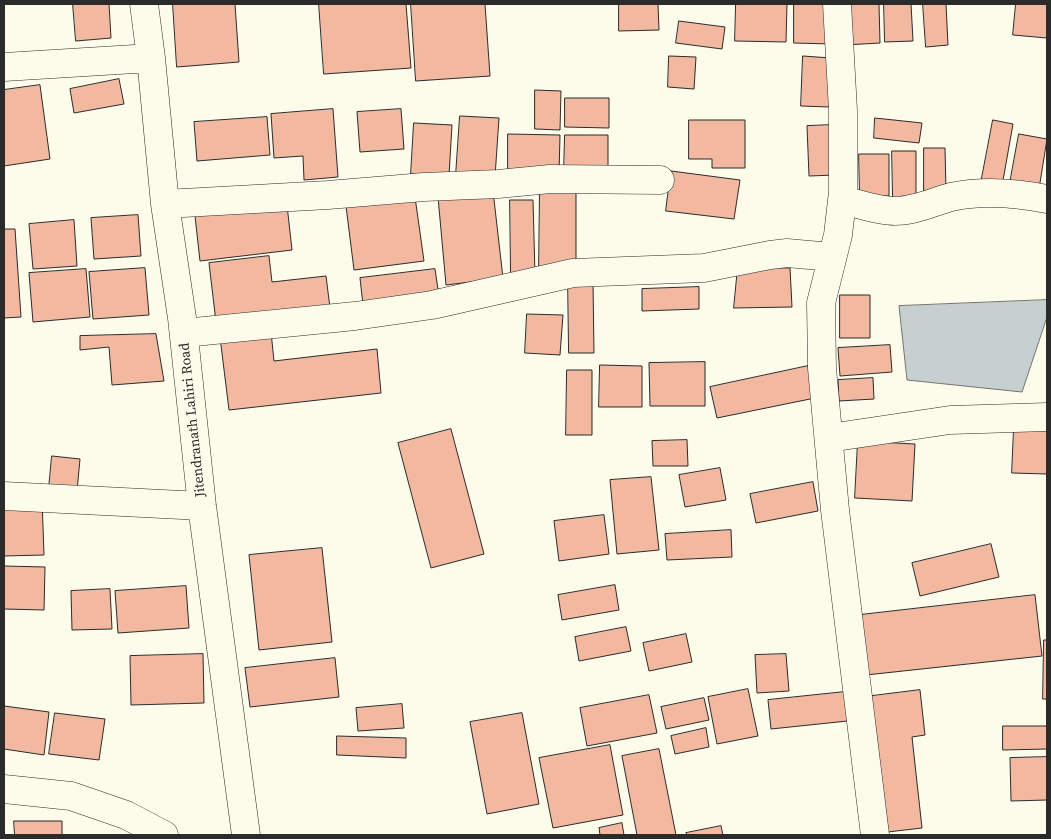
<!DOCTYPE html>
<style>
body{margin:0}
#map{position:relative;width:1051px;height:839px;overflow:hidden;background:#fdfbea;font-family:"Source Serif 4",serif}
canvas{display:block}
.frame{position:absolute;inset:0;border:5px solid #2b2b2b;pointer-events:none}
</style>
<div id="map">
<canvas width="1051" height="839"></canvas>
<div class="frame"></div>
</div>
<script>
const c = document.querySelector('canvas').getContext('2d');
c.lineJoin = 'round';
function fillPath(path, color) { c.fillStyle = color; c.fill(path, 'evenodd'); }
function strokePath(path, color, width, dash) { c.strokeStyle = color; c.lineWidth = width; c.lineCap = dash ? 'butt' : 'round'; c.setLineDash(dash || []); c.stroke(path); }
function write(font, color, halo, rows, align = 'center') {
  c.font = font + ' "Source Serif 4",serif'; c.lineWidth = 4; c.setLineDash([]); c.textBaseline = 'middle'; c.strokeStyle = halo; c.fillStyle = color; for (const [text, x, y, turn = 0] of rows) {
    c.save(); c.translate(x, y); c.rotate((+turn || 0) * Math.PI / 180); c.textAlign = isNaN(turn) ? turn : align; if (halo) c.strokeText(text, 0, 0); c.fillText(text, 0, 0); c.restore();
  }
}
const water = new Path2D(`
 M1047 300V317L1022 392 907 380 899 306Z`);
const building = new Path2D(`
 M73 4H109L111 38 76 41Z
 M173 4H235L239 62 177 67Z
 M319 4H406L411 68 324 74Z
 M411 4H485L490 76 416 81Z
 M619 4H658L659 30 619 31Z
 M736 4H787L786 42 735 41Z
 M794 4H833L832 44 794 43Z
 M843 4H879L880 43 845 45Z
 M884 4H911L913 41 885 42Z
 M923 4H946L948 45 926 47Z
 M1016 4H1047V38L1013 35Z
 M679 21 725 27 722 49 676 43Z
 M669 56 696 57 694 89 668 87Z
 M803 56 831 58 829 107 801 106Z
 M119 79 124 104 74 113 70 89Z
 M40 85 50 159 4 166V90Z
 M535 90 561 91 560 130 535 129Z
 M565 98H609V128L565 127Z
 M333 109 338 177 304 180 303 156 274 158 271 114Z
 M401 109 404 149 360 152 357 112Z
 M460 116 499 118 495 177 456 175Z
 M267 117 270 155 197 161 194 122Z
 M875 118 922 123 919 143 874 138Z
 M689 120H745V168H712V159H689Z
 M993 120 1013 124 1002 186 981 183Z
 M414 123 452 125 449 176 411 174Z
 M833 125 835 175 809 176 807 126Z
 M508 134 560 135 559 175 508 174Z
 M1019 134 1047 139 1039 189 1010 183Z
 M565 135H608V172L564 171Z
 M924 148H945L946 191H924Z
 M892 151H916V198H893Z
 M859 154H889V196L860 197Z
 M671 171 740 180 734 219 666 211Z
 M540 183H576V269H539Z
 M493 191 503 278 446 285 438 197Z
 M415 197 424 261 354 270 346 206Z
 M510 200H533L535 275 511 276Z
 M287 205 292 250 200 261 195 216Z
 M138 215 141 256 94 259 91 218Z
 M74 220 77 266 33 269 29 224Z
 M4 229H15L21 317 4 318Z
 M269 256 272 282 326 276 330 308 216 322 209 263Z
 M738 267 790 268 792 307 734 308Z
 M145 268 149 315 93 319 89 272Z
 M86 269 90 317 33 322 29 273Z
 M435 269 439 296 363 305 360 278Z
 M568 280 593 282 594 353H569Z
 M699 287V309L642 311V289Z
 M840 295H870V338H840Z
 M527 314 563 315 560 355 525 353Z
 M271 332 274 361 377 349 381 393 229 410 220 337Z
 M156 334 164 381 112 385 109 347 80 350V336Z
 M890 345 892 372 840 376 838 348Z
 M705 362V406H650L649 363Z
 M600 365 642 366V407H599Z
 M808 366 815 398 717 418 710 387Z
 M567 370H592V435H566Z
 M873 378 874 399 839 401 838 380Z
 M1014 428 1047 429V474L1012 473Z
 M451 429 484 554 431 568 398 443Z
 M687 440 688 466H653L652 441Z
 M858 441 915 444 912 501 855 498Z
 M52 456 80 459 77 491 49 488Z
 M720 468 726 500 685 507 679 475Z
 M651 477 659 550 617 554 610 480Z
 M813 482 818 511 756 523 750 494Z
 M42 498 44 555 4 556V499Z
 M604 515 609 554 559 561 554 521Z
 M731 530 732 557 667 560 665 534Z
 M991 544 999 577 920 596 912 563Z
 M322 548 332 642 259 650 249 555Z
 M4 566 45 567 44 610 4 609Z
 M615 585 619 610 562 620 558 595Z
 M186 586 189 628 118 633 115 591Z
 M110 589 112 629 72 630 71 591Z
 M1035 595 1042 656 866 675 860 615Z
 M626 627 631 651 579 661 575 637Z
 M686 634 692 662 649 671 643 643Z
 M1044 640H1047V699H1043Z
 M203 654 204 703 131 705 130 656Z
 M786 654 789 691 757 693 755 655Z
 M335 658 339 697 250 707 245 668Z
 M748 689 758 736 717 744 708 697Z
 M920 690 925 735 912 737 922 828 879 833 864 697Z
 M854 691 857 720 771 729 768 700Z
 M649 695 657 733 587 746 580 708Z
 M704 698 709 720 666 729 661 707Z
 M402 704 404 728 358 731 356 708Z
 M4 706 49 712 44 755 4 749Z
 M55 713 105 719 99 760 49 754Z
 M522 713 539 804 487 814 470 722Z
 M1003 726H1047V749L1003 750Z
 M706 728 709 747 675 754 671 736Z
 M337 736 406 738V758L337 755Z
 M610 745 623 815 553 828 539 758Z
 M659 749 676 835H637L622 756Z
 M1047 757V800L1011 801 1010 758Z
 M14 821H62V835H15Z
 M622 823 624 835H600L599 828Z
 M721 826 723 835H687L686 833Z`);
const minor = new Path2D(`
 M144 4 151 58 165 204 182 318 202 506 246 835
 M837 4 843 110V192L838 235 821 303 822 368 835 510 875 835
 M4 67 151 58
 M842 200C860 204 878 211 895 211 915 211 933 202 951 197 983 190 1016 193 1047 199
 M165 204 328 195 424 187 498 184 550 179 660 180
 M184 333 355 316 432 305 573 273 704 268 770 255 787 253 832 257
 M829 438 950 420 1047 417
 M4 496 202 506`);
const major = new Path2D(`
 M4 789 71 796 126 815 164 835`);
const streetNames = [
 ["Jitendranath Lahiri Road",193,420,-96]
];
fillPath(water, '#c7d0d0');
strokePath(water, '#74746e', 1);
fillPath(building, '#f2b8a0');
strokePath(building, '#2b2b2b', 1);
strokePath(minor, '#2b2b2b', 29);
strokePath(major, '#2b2b2b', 29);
strokePath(minor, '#fdfbea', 28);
strokePath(major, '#fdfbea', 28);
write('14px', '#2b2b2b', '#fdfbea', streetNames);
</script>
